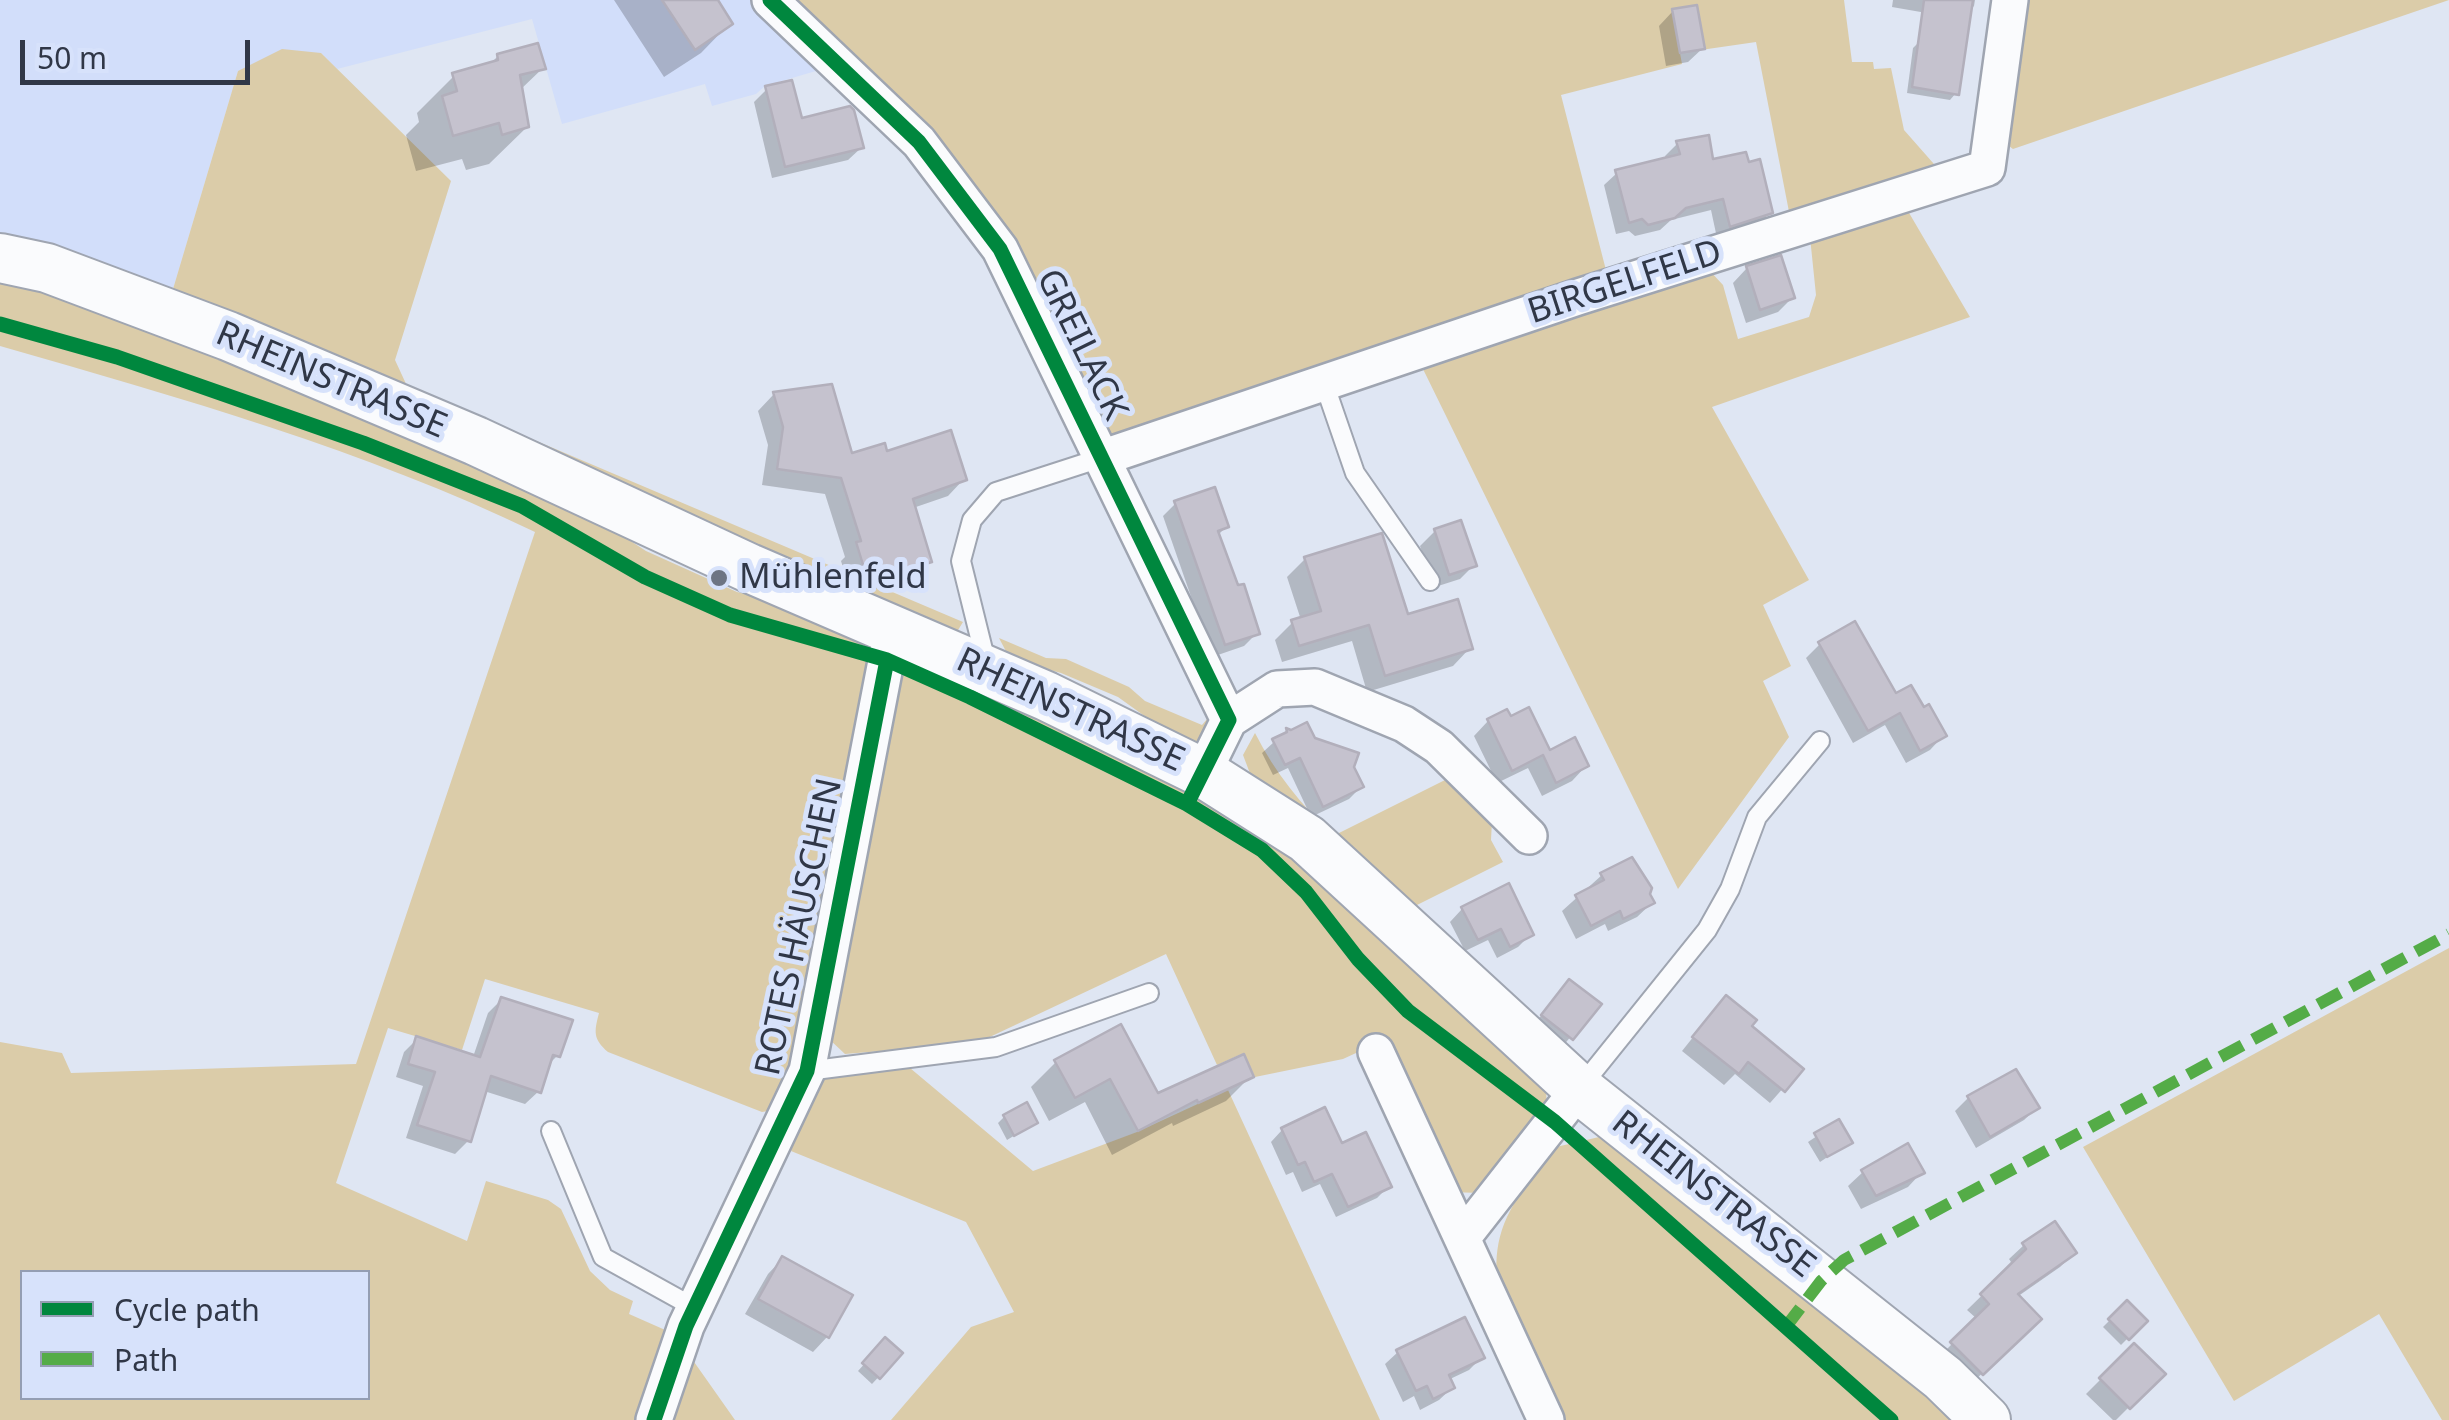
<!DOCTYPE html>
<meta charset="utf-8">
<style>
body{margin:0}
#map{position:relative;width:2449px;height:1420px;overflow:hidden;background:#dfe6f3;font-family:"Noto Sans",sans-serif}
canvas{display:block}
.legend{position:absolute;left:20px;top:1270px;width:350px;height:130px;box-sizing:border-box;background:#d7e2fb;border:2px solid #949eb3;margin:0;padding:12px 18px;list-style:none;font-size:30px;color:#303747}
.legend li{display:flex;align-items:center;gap:20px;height:50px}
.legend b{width:50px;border:2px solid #949eb3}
.scale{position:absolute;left:20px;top:40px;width:230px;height:45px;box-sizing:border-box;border:5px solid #303747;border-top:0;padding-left:12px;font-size:30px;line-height:35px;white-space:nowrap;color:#303747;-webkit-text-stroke:8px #d7e2fb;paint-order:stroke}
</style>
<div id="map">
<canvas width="2449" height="1420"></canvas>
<ul class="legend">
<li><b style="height:12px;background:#00873e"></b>Cycle path</li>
<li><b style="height:12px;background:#54ac47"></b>Path</li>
</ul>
<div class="scale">50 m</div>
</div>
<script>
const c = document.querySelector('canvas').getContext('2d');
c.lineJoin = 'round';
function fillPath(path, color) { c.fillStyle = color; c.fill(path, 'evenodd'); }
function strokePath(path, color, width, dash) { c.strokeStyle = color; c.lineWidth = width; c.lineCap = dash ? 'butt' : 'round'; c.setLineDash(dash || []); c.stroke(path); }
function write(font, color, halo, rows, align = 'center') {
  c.font = font + ' "Noto Sans",sans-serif'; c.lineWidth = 10; c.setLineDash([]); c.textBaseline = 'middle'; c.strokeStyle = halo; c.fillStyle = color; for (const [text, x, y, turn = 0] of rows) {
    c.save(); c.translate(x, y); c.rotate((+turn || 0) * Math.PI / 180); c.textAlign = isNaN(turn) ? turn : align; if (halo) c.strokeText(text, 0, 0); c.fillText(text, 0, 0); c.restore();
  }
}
const built = new Path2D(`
 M0 0H755L826 68 765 86 756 94 712 106 705 84 562 124 532 19 337 69 321 53 238 71 173 289 51 250 0 238Z`);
const green = new Path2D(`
 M788 0H1844L1852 62H1873L1874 69 1891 68 1904 130 1941 172 1791 222 1756 42 1680 53 1682 64 1561 95 1608 278 1114 443 1008 239Z
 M2022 0H2449L2013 149 2001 140Z
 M282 49 321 53 451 181 395 360 407 386 963 622 952 640 184 303 173 289 238 71Z
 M1905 206 1970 317 1712 407 1809 580 1763 605 1791 666 1763 681 1789 737 1678 889 1422 367 1709 270 1723 285 1738 339 1809 317 1816 295 1810 237Z
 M0 278 64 295 247 362 586 512 646 551 737 592 806 610 860 632 870 671 800 1030 774 1110 762 1112 608 1052C593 1039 594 1032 599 1013L485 979 462 1050 388 1028 336 1183 467 1241 486 1181 548 1200 561 1209 590 1271 610 1290 633 1301 629 1314 672 1333 640 1420H0V1042L62 1053 71 1073 356 1064 535 532C365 450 181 398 0 346ZM22 1272H368V1398H22Z
 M999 638 1046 658 1066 659 1129 687 1145 701 1202 725 1213 712 1207 743 1185 745 1118 697 1061 673 1010 659Z
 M922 659 1129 750 1288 844 1545 1076 1547 1106 1481 1193 1448 1192 1380 1042 1343 1059 1255 1077 1244 1053 1217 1065 1166 954 977 1043 845 1054 829 1039 898 677Z
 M1255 733C1275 773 1301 804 1333 836L1453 776 1492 821 1491 840 1503 862 1409 909 1254 784 1243 755Z
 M2449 948V1420H2442L2379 1314 2234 1401 2083 1147Z
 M910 1068 1033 1171 1137 1132 1228 1090 1380 1420H891L971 1327 1014 1312 966 1222 791 1151 816 1076Z
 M1612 1134 1963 1420H1552C1523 1357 1475 1286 1507 1217 1519 1191 1539 1169 1556 1147Z
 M692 1359 735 1420H670Z`);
const shadow = new Path2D(`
 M614 0H715L730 23 701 53 664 77Z
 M1893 0H1975L1974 6 1961 19 1892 7Z
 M1673 11 1703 48 1688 62 1666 66 1659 26Z
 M1920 41 1956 93 1950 100 1907 93 1913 48Z
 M498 56 543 68 520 90 527 127 489 164 466 170 462 159 416 171 406 135 419 122 417 113 454 76 488 66Z
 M767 89 800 121 861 148 848 160 772 178 754 102Z
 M1678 143 1711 162 1770 213 1757 225 1717 238 1711 210 1671 220 1660 230 1635 236 1629 231 1616 234 1604 185 1617 173 1666 160 1665 156Z
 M1747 268 1792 298 1778 312 1746 323 1733 283Z
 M774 394 851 456 886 454 964 479 948 496 913 508 929 561 912 578 852 596 841 561 845 557 825 494 762 485 768 445 758 411Z
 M1176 503 1226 527 1217 536 1257 633 1244 646 1212 657 1163 516Z
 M1435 531 1474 565 1460 579 1435 587 1420 546Z
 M1305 559 1407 618 1470 648 1453 666 1367 692 1352 641 1282 662 1275 640 1293 622 1301 620 1287 577Z
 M1820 644 1895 697 1944 735 1930 750 1906 763 1885 725 1853 743 1806 658Z
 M1488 721 1549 753 1586 766 1572 781 1542 796 1528 768 1497 783 1474 736Z
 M1286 731 1313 740 1351 768 1361 787 1349 799 1311 817 1288 768 1273 775 1262 753Z
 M1602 875 1648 894 1652 903 1637 917 1608 931 1605 924 1576 939 1562 911Z
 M1462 909 1531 934 1518 947 1497 958 1488 940 1465 951 1450 922Z
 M1570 982 1598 1004 1557 1053 1528 1031Z
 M501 1000 557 1056 546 1067 539 1091 525 1104 484 1091 469 1140 455 1154 406 1138 423 1086 396 1077 404 1052 417 1039 473 1057 488 1013Z
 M1714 1011 1748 1026 1800 1069 1770 1103 1735 1074 1724 1085 1682 1051Z
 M1120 1027 1157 1097 1251 1076 1226 1101 1173 1126 1172 1123 1112 1155 1085 1102 1049 1121 1031 1087 1056 1062Z
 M2015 1072 2037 1108 2024 1120 1976 1148 1955 1111 1968 1098Z
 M1004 1117 1035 1123 1007 1140 998 1123Z
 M1838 1122 1850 1142 1820 1162 1808 1142Z
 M1282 1130 1341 1146 1389 1186 1377 1198 1336 1217 1320 1184 1302 1192 1293 1172 1286 1175 1271 1142Z
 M1863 1172H1922L1908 1187 1861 1209 1848 1186Z
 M2024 1245 2074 1253 2060 1267 2017 1297 2038 1319 1967 1388 1938 1358 1977 1319 1967 1310 2013 1265 2009 1259Z
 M782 1259 850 1296 827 1337 813 1352 745 1314 768 1274Z
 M2127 1303 2145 1321 2121 1345 2103 1327Z
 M885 1341 900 1354 872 1384 858 1371Z
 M2134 1346 2162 1374 2116 1420H2113L2086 1394Z
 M1398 1352 1482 1357 1469 1370 1448 1380 1452 1388 1439 1400 1420 1410 1414 1396 1403 1402 1385 1364Z`);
const building = new Path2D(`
 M662 0H718L733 24 695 50Z
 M1924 0H1973L1959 95 1912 87Z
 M1697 5 1705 49 1680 53 1672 9Z
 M538 43 546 69 520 75 529 127 502 135 499 123 453 136 442 96 457 91 452 73 498 60 497 54Z
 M792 80 802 118 850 106 854 110 864 148 785 167 765 86Z
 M1709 135 1713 159 1746 152 1749 162 1760 159 1773 213 1730 227 1723 199 1686 208 1675 218 1648 225 1642 219 1629 223 1615 170 1680 154 1676 141Z
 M1781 255 1795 298 1760 310 1746 266Z
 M832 384 852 453 885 443 887 451 951 430 967 480 913 499 932 562 868 581 856 542 861 541 841 478 777 469 783 427 773 392Z
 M1215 487 1229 527 1218 531 1238 585 1244 584 1260 634 1225 645 1174 501Z
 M1461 520 1477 566 1449 575 1434 529Z
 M1382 533 1408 614 1458 599 1473 649 1385 676 1369 625 1299 646 1291 620 1321 611 1304 557Z
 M1855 621 1896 693 1911 685 1924 707 1929 704 1947 736 1920 751 1900 713 1868 731 1818 642Z
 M1529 707 1550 750 1575 737 1589 766 1556 783 1543 755 1512 771 1487 719 1507 709 1511 716Z
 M1307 722 1315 738 1359 753 1354 767 1364 787 1323 807 1300 758 1285 765 1272 739 1287 732 1286 728 1291 730Z
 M1632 857 1652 888 1650 894 1655 903 1623 919 1620 911 1591 926 1575 895 1604 880 1600 873Z
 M1509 883 1534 935 1510 947 1501 929 1478 940 1461 907Z
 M1569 979 1602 1004 1573 1040 1541 1015Z
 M1726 995 1757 1020 1752 1026 1804 1069 1785 1092 1748 1062 1739 1074 1692 1037Z
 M501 997 573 1020 560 1057 553 1055 541 1093 491 1076 471 1142 417 1125 435 1072 408 1064 416 1036 480 1057Z
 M1121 1024 1158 1093 1244 1054 1254 1077 1198 1103 1197 1100 1138 1131 1110 1079 1075 1098 1054 1060Z
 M2016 1069 2040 1108 1990 1137 1967 1096Z
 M1027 1102 1038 1123 1014 1136 1003 1115Z
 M1325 1107 1342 1143 1366 1132 1392 1187 1348 1207 1332 1174 1314 1182 1305 1162 1298 1165 1281 1128Z
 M1839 1119 1853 1143 1827 1157 1814 1133Z
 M1908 1143 1925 1173 1876 1196 1861 1170Z
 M2055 1221 2077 1253 2018 1294 2042 1319 1983 1375 1950 1342 1989 1304 1980 1294 2026 1249 2022 1243Z
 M782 1256 853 1295 829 1338 758 1299Z
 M2127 1300 2148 1321 2129 1340 2108 1319Z
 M1465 1317 1485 1358 1449 1375 1455 1388 1433 1399 1427 1386 1416 1391 1396 1350Z
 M885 1337 903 1353 880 1379 862 1363Z
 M2134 1343 2166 1374 2130 1409 2099 1378Z`);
const lane = new Path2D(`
 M1324 383 1355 473 1430 581
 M987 666 961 561 972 520 996 492 1104 457
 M807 1071 996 1047 1149 993
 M1579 1089 1707 930 1730 889 1757 817 1820 741
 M551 1131 603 1257 695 1308`);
const street = new Path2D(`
 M770 0 919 142 1000 249 1229 720 1203 773
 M1104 457 1578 297 1987 168 2010 0
 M1229 720 1277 689 1315 687 1404 724 1439 747 1529 836
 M1376 1052 1546 1420
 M1463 1237 1579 1089
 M654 1420 686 1326 807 1071 892 630`);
const secondary = new Path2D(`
 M0 258 47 268 228 336 476 441 749 568 1046 696 1203 773 1307 839 1579 1089 1943 1378 1986 1420`);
const quiet = new Path2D(`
 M1785 1328 1821 1281 1844 1260 2449 934`);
const cycleway = new Path2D(`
 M770 0 919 142 1000 249 1229 720 1187 804
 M0 324 117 357 363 443 522 506 645 577 730 615 887 660 970 697 1187 804 1262 850 1306 892 1358 959 1408 1011 1555 1122 1891 1420
 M654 1420 686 1326 807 1071 887 660`);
const markers = [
 [719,578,10,"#6d7483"]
];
const streetNames = [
 ["BIRGELFELD",1625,283,-18],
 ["GREILACK",1081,345,64],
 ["RHEINSTRASSE",331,381,23],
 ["RHEINSTRASSE",1070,711,25],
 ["ROTES HÄUSCHEN",800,927,-78],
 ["RHEINSTRASSE",1713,1195,38]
];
const poiNames = [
 ["Mühlenfeld",739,578]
];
fillPath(built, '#d2defa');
fillPath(green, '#dbcca9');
fillPath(shadow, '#0003');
fillPath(building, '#c5c2ce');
strokePath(building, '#b2afbb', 2.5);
strokePath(lane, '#9fa5b1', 22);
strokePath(street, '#9fa5b1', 40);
strokePath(secondary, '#9fa5b1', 52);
strokePath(lane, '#fafbfd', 18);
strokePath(street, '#fafbfd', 35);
strokePath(secondary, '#fafbfd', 48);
strokePath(quiet, '#54ac47', 12, [25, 12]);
strokePath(cycleway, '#00873e', 15);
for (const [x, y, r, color] of markers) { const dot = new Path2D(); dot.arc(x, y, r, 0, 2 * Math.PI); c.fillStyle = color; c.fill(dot); strokePath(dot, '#d7e2fb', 4); }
write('35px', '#303747', '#d7e2fb', streetNames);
write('35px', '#303747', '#d7e2fb', poiNames, 'left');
</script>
